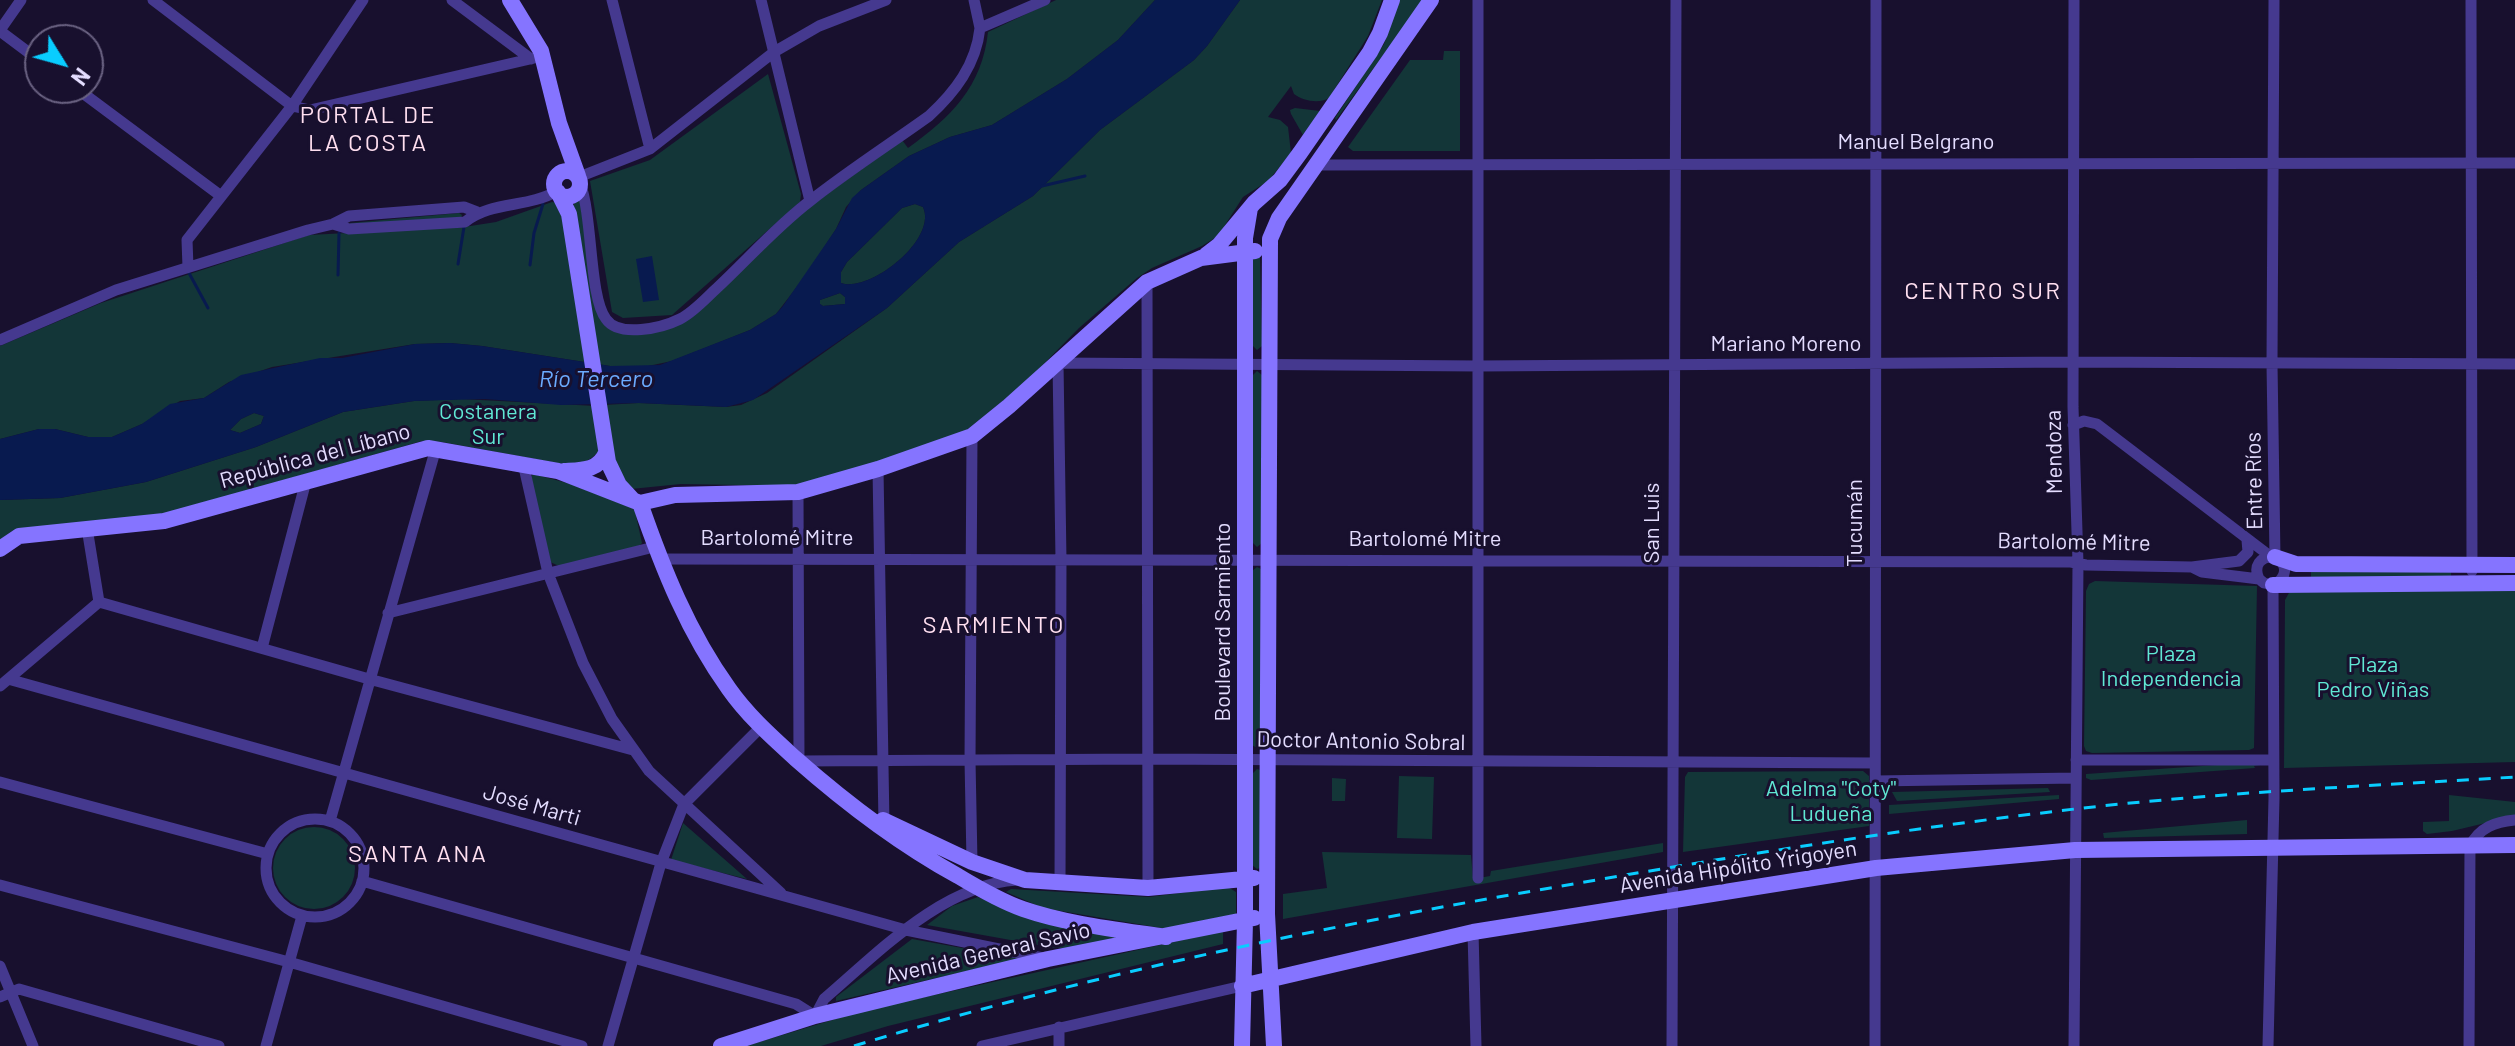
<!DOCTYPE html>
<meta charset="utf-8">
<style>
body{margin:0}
#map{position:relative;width:2515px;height:1046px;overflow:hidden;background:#18102e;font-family:Barlow,sans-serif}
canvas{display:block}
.north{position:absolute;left:24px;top:24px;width:80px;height:80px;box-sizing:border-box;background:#18102e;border:2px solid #6a6282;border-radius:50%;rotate:127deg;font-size:22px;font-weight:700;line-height:32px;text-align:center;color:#e4ddff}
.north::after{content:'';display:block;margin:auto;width:28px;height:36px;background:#09cdff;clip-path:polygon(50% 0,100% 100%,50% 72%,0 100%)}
</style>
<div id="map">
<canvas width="2515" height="1046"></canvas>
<div class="north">N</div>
</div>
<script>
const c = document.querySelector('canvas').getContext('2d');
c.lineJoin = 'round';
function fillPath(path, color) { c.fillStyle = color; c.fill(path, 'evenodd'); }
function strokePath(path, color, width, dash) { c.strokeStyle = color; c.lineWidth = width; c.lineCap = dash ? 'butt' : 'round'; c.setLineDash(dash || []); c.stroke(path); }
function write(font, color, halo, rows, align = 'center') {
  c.font = font + ' Barlow,sans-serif'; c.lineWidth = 6; c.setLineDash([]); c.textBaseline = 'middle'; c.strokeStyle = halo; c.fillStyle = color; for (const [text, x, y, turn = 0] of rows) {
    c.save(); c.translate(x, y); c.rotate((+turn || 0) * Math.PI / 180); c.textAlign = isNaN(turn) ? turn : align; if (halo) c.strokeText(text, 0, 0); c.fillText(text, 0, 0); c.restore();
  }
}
const green = new Path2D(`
 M1056 0H1155L1118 40 1067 79 992 125 950 137 909 156 861 190 846 207 836 229 806 275 776 314 750 330 672 361 648 366H610L482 346 450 343 415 344 272 367 229 382 204 398 180 401 142 424 112 437H88L55 429H39L0 439V346L101 303 309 235 464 227 496 222 552 202 573 205 578 200 581 201 607 326H670L812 205 902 140 908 148C951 117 982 87 988 32Z
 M1240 0H1382L1368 36 1329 98C1319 104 1303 101 1294 94L1291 86 1268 117 1280 120 1288 127 1291 153 1268 181 1243 197 1218 236 1202 246 1152 268 1137 278 1079 328 1025 383 963 433 879 463 795 486 681 484 631 489 614 463 603 405 639 403 726 407 741 405 767 393 887 308 959 242 1033 196 1100 130 1194 60 1207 46Z
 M1399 0H1423L1336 120 1335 118 1384 44Z
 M1444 51H1460V151H1353L1348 147 1410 60H1443Z
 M768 74 801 194 800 202 672 315 623 318 612 312 590 181 650 160Z
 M1295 108 1320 111 1303 135 1291 114 1290 110Z
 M915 204 923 207C938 240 869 293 841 283V272L847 262 902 208Z
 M459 213 462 215 461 218 351 225 350 223Z
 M1260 256 1262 346 1257 350 1253 346V259Z
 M840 293 845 297V304L823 306 820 304V300Z
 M1257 371 1262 375V543L1257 547 1253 543V375Z
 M461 399 596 406 601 448C590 463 581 463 563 464L442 442 422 441 161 515 12 531 0 540V500L60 498 146 482 256 447 343 412 414 401Z
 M254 413 264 416 261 424 240 433 230 430 241 419Z
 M533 474 571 484 632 508 635 511 642 543 638 547 559 566 548 561 531 477Z
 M1257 567 1261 569 1260 747 1257 748 1252 745V571Z
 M2311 570 2451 571V576L2311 578Z
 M2095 581 2257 586 2254 748 2249 750 2092 753 2086 751 2084 746 2086 591 2089 584Z
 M2515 589V762L2284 768 2285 600 2290 591Z
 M2260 762 2261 765 2254 766 2255 768 2091 780 2086 778V774Z
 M1257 769 1260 770V868L1257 869 1252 865V774Z
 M1863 771 1869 776V826L1683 852 1685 777 1688 772Z
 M1399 776 1434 777 1432 839 1397 838Z
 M1332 778 1346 779 1345 801H1332Z
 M2048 788 2050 792 1897 801 1892 792Z
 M2059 795V799L1889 814V805Z
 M2449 795 2515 802V816L2452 831 2427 834 2423 831V822L2449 821Z
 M2247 820V834L2104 838 2103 833Z
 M683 823 747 879 671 860Z
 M273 868a41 41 0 1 1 82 0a41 41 0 1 1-82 0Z
 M1663 843V852L1283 919V894L1327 888 1322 852 1471 855 1473 879 1490 876 1491 871Z
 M1228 887 1236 892V914L1167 929 1043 908 1006 892 1011 889 1149 897Z
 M978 897 1033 920 1120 938 1069 948H1055L927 925 952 906Z
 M1223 931V944L888 1026 821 1046H746L862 1011Z
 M912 939 1018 958 1019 959 836 1001V997Z`);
const water = new Path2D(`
 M1155 0H1240L1207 46 1194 60 1100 130 1033 196 959 242 887 308 753 400 726 407 639 403 561 405 485 399 414 401 343 412 256 447 146 482 60 498 0 500V439L39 429H55L88 437H112L142 424 170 404 204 398 241 375 320 358H342L415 344 450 343 482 346 610 366 660 365 750 330 776 314 783 306 836 229 852 198 861 190 909 156 950 137 992 125 1067 79 1118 40ZM915 204 923 207C938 240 869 293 841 283V272L847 262 902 208ZM840 293 845 297V304L823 306 820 304V300ZM254 413 264 416 261 424 240 433 230 430 241 419Z
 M652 256 659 300 643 302 636 259Z`);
const stream = new Path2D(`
 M1042 186 1085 176
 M458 264 464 227
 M530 265 534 233 543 204
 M189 273 208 308
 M338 275 339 233`);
const street = new Path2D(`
 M153 0 292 106 310 110 543 56
 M452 0 531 59
 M612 0 650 149
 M761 0 810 201
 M974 0 980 28
 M1478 0V878
 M2074 0 2073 407 2078 563 2074 1046
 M2471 0 2472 571
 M0 30 21 0
 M0 31 40 61
 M76 88 221 196
 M1316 165 2515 163
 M579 177 650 149 774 52 819 26 886 0
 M580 183C593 217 589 297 606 319 619 338 662 328 680 319 694 312 706 298 717 288 748 259 777 226 810 201 848 171 890 144 929 116 955 92 976 65 980 28L1045 0
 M333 224 349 229 465 222C491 201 528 208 557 191
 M188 267 187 240 292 106 363 0
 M1147 282 1148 888
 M0 340 116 290 308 230 333 224 349 216 464 207 477 212
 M2073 425 2084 421 2097 424 2270 556
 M972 436 970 760 972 862
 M523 463 548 573 583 663 612 719 649 771 781 893
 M878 469 884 824
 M798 492 799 761 1148 759 1875 763
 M87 528 99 602
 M659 559 2071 562 2086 565 2192 567 2202 572 2259 579 2264 583 2273 585
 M2192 567 2239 561 2248 552 2247 540
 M2259 579C2253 566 2260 556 2274 557
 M99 602 369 679 633 750
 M388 613 654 547
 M262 648 306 481
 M8 679 906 930 1043 958
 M0 686 99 602
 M2076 760H2273
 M1875 781 2076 778
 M0 782 268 854
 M266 868a49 49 0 1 1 98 0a49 49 0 1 1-98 0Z
 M330 821 436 448
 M362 881 796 1004 815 1016 824 999C878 953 942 885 1017 880
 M1060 883 1061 560 1058 363 1479 366 2073 362 2515 364
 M0 885 289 962 582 1046
 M1473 932 1476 1046
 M0 966 33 1046
 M0 997 19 989 219 1046
 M1059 1027V1046
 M266 1046 302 916
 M608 1046 661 863 684 804 761 727
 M982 1046 1242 986
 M1672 1046 1676 0
 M1875 1046 1876 0
 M2268 1046 2274 798 2273 585C2287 579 2289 564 2275 557L2272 364 2274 0
 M2469 1046 2470 846C2480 827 2495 822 2515 820`);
const secondary = new Path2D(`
 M510 0 541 51 559 123 578 176
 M554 184a13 13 0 1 1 26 0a13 13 0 1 1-26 0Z
 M558 192 569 214 608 462 619 485 632 499
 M1206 255 1219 245 1254 203 1280 180 1300 153 1370 52 1380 33 1392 0
 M564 471C582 470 598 471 606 453
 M640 503C663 569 688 632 729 689 748 716 772 737 796 759 847 804 898 843 958 876 978 888 1000 901 1023 909 1066 924 1120 930 1166 937
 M640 503 675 495 798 492 878 469 972 436 1009 406 1147 282 1201 258 1255 251
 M0 549 19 536 164 521 428 448 558 471 640 503
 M2275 557 2296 564 2515 565
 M2273 585 2515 583
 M883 820 972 862 1025 880 1148 888 1254 878
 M1242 986 1473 932 1876 868 2075 850 2515 845
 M721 1046 815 1016 1048 959 1254 918
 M1242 1046 1245 921V238L1250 208
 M1274 1046 1267 914 1270 239 1279 218 1431 0`);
const rail = new Path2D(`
 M854 1046C1083 976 1320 927 1556 887 1728 857 1902 829 2075 809 2221 792 2369 786 2515 777`);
const streetNames = [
 ["Manuel Belgrano",1916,142],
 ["Mariano Moreno",1786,344],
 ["Mendoza",2054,452,-91],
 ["República del Líbano",315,456,-15],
 ["Entre Ríos",2254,481,-91],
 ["San Luis",1652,523,-90],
 ["Tucumán",1855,523,-90],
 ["Bartolomé Mitre",777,538],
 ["Bartolomé Mitre",1425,539],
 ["Bartolomé Mitre",2074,542,1],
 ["Boulevard Sarmiento",1223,622,-90],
 ["Doctor Antonio Sobral",1361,741,1],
 ["José Marti",532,805,16],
 ["Avenida Hipólito Yrigoyen",1738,867,-9],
 ["Avenida General Savio",988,953,-13]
];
const parkNames = [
 ["Costanera",488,412],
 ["Sur",488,437],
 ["Plaza",2171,654],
 ["Independencia",2171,679],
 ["Plaza",2373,665],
 ["Pedro Viñas",2373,690],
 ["Adelma \"Coty\"",1831,789],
 ["Ludueña",1831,814]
];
const neighbourhoodNames = [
 ["PORTAL DE",368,115],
 ["LA COSTA",368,143],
 ["CENTRO SUR",1983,291],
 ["SARMIENTO",994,625],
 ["SANTA ANA",418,854]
];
const waterNames = [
 ["Río Tercero",596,379]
];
fillPath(green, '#133638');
fillPath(water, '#081a4f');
strokePath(stream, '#081a4f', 3);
strokePath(street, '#45398f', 11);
strokePath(secondary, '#8574ff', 16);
strokePath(rail, '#09cdff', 3, [12, 10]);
write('22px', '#e4ddff', '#18102e', streetNames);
write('22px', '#60e8d4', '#18102e', parkNames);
c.letterSpacing = '2px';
write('24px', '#ffdff0', '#18102e', neighbourhoodNames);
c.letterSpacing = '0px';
write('italic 24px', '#6babff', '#18102e', waterNames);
</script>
